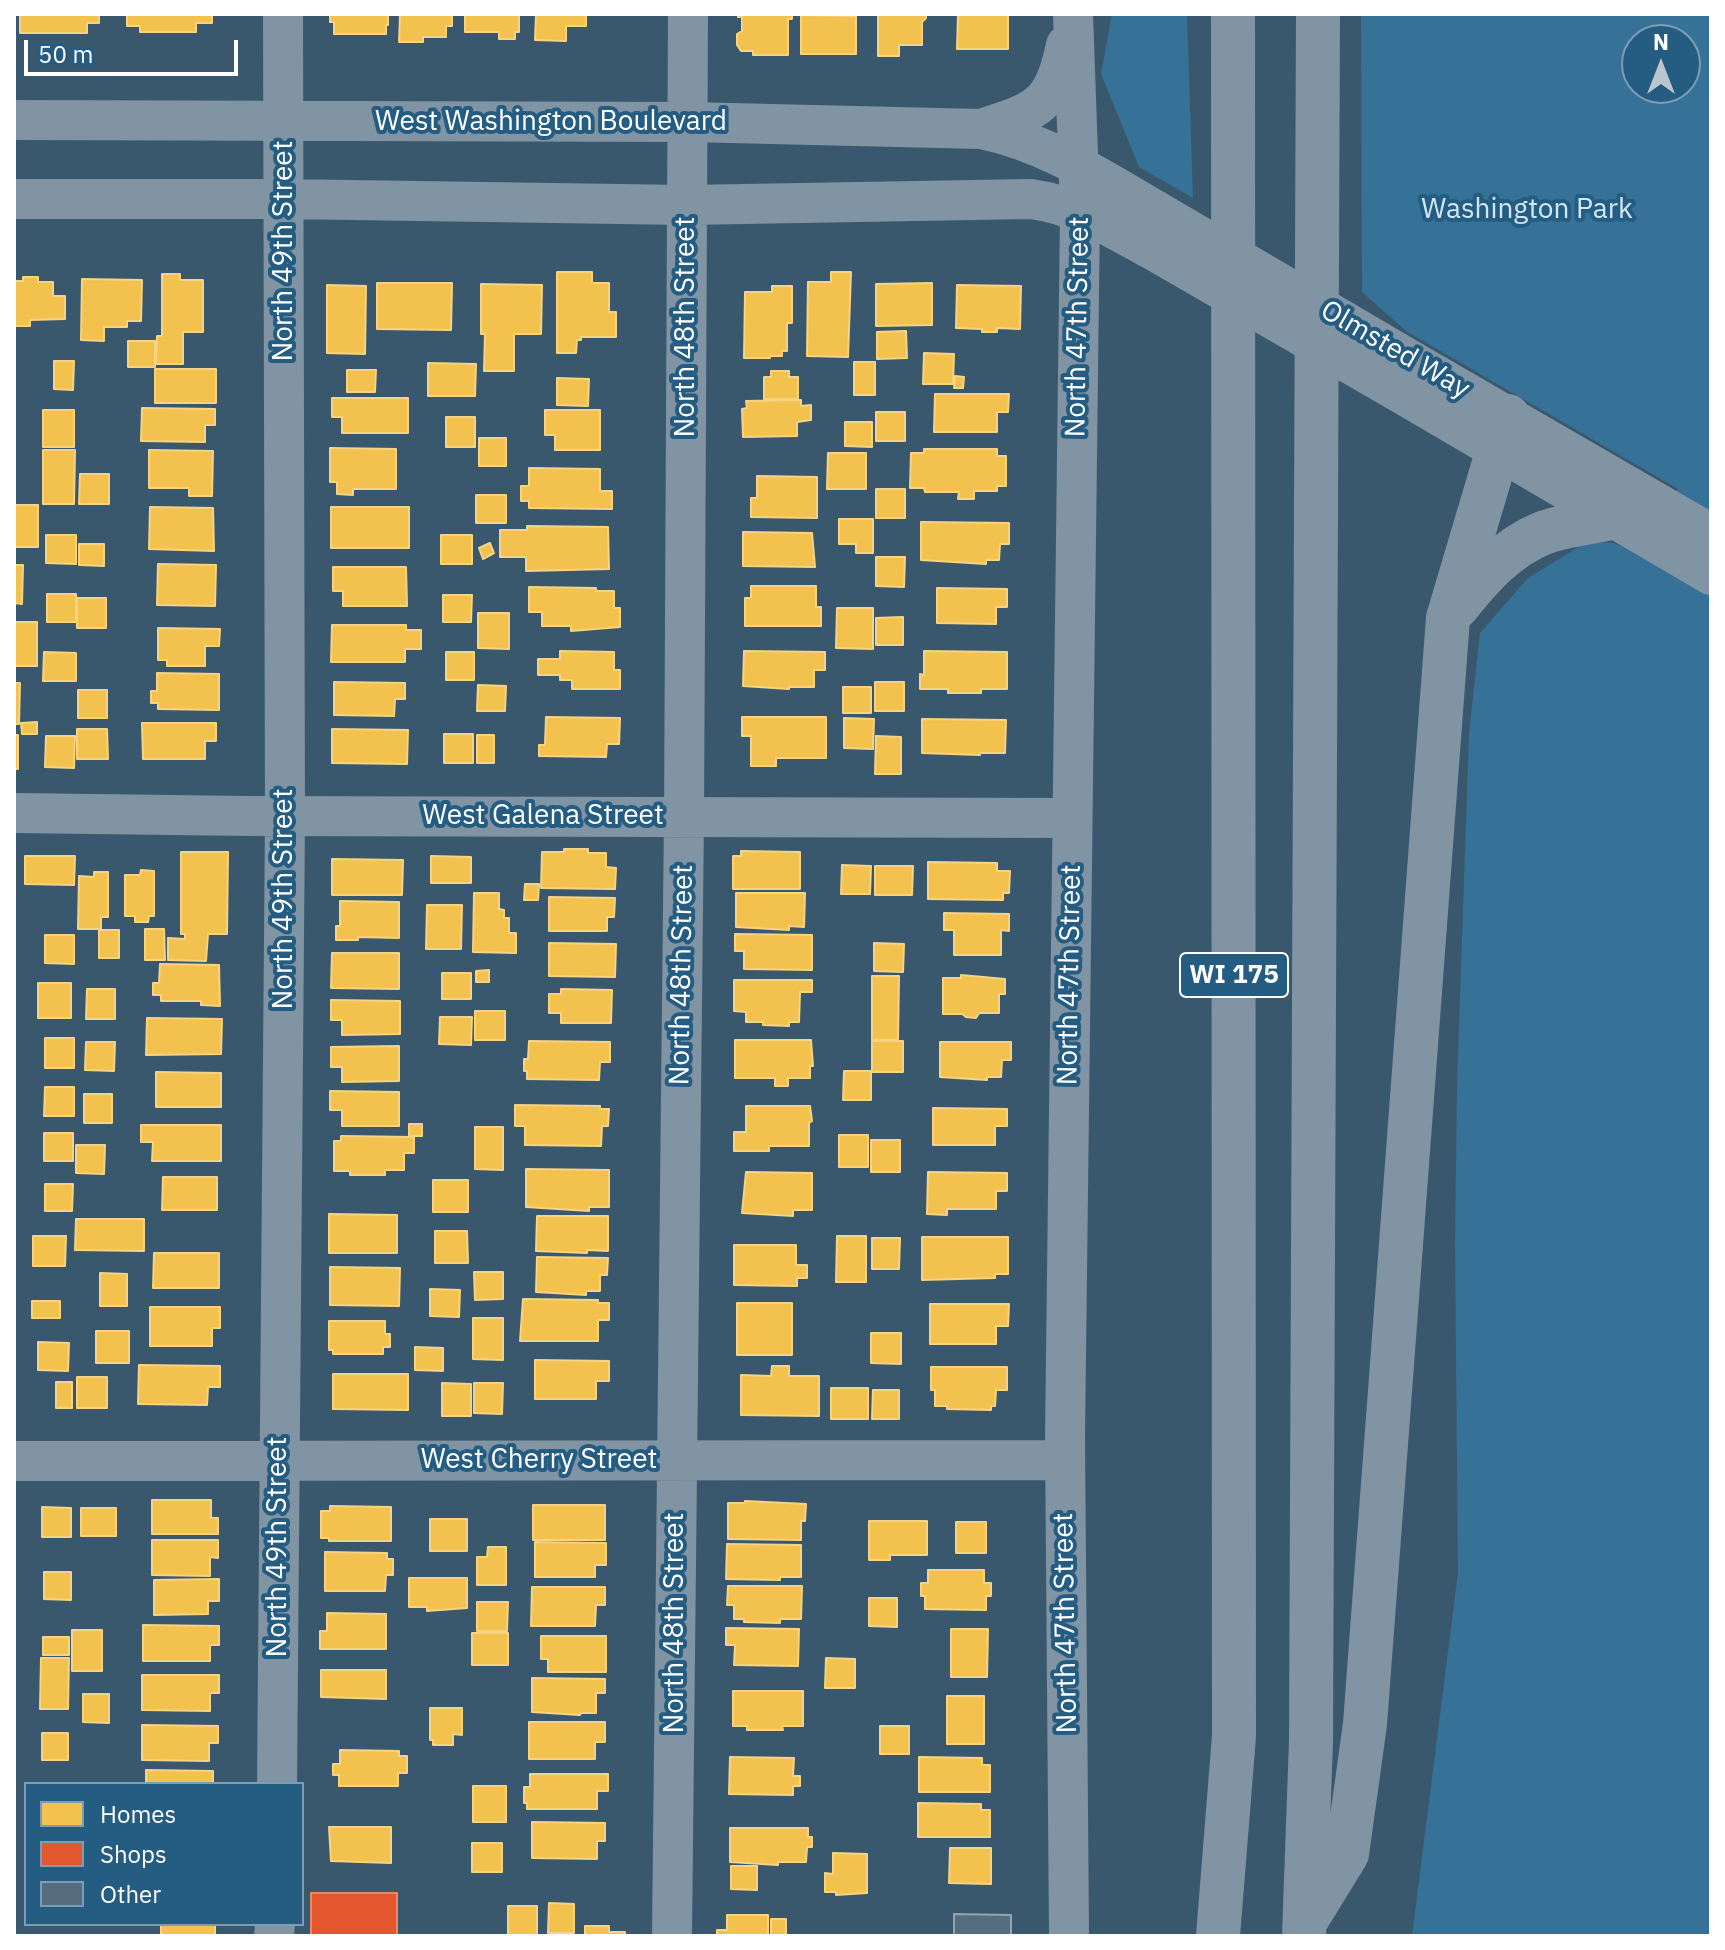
<!DOCTYPE html>
<style>
body{margin:0}
#map{position:relative;width:1725px;height:1950px;overflow:hidden;background:#3a586d;font-family:"IBM Plex Sans",sans-serif}
canvas{display:block}
.frame{position:absolute;inset:0;border:16px solid #fff;pointer-events:none}
.legend{position:absolute;left:24px;top:1782px;width:280px;height:144px;box-sizing:border-box;background:#255c82;border:2px solid #7c9db4;margin:0;padding:10px 14px;list-style:none;font-size:24px;color:#fff}
.legend li{display:flex;align-items:center;gap:16px;height:40px}
.legend b{width:40px;border:2px solid #7c9db4}
.north{position:absolute;left:1621px;top:24px;width:80px;height:80px;box-sizing:border-box;background:#255c82;border:2px solid #7c9db4;border-radius:50%;rotate:0deg;font-size:22px;font-weight:700;line-height:32px;text-align:center;color:#fff}
.north::after{content:'';display:block;margin:auto;width:28px;height:36px;background:#bac5cc;clip-path:polygon(50% 0,100% 100%,50% 72%,0 100%)}
.scale{position:absolute;left:24px;top:40px;width:214px;height:36px;box-sizing:border-box;border:4px solid #fff;border-top:0;padding-left:10px;font-size:24px;line-height:28px;white-space:nowrap;color:#fff;-webkit-text-stroke:6px #255c82;paint-order:stroke}
</style>
<div id="map">
<canvas width="1725" height="1950"></canvas>
<div class="frame"></div>
<ul class="legend">
<li><b style="height:22px;background:#f2c14e"></b>Homes</li>
<li><b style="height:22px;background:#e4572e"></b>Shops</li>
<li><b style="height:22px;background:#556d7e"></b>Other</li>
</ul>
<div class="north">N</div>
<div class="scale">50 m</div>
</div>
<script>
const c = document.querySelector('canvas').getContext('2d');
c.lineJoin = 'round';
function fillPath(path, color) { c.fillStyle = color; c.fill(path, 'evenodd'); }
function strokePath(path, color, width, dash) { c.strokeStyle = color; c.lineWidth = width; c.lineCap = dash ? 'butt' : 'round'; c.setLineDash(dash || []); c.stroke(path); }
function write(font, color, halo, rows, align = 'center') {
  c.font = font + ' "IBM Plex Sans",sans-serif'; c.lineWidth = 8; c.setLineDash([]); c.textBaseline = 'middle'; c.strokeStyle = halo; c.fillStyle = color; for (const [text, x, y, turn = 0] of rows) {
    c.save(); c.translate(x, y); c.rotate((+turn || 0) * Math.PI / 180); c.textAlign = isNaN(turn) ? turn : align; if (halo) c.strokeText(text, 0, 0); c.fillText(text, 0, 0); c.restore();
  }
}
const green = new Path2D(`
 M1112 14H1187L1193 198 1139 167 1101 74Z
 M1361 14H1711V1936H1412L1458 1573 1455 1243 1457 1087 1469 734 1480 633 1528 578 1588 541 1613 543 1635 550 1678 489 1406 331 1362 292ZM1637 40H1685V88H1637Z`);
const homes = new Path2D(`
 M20 14H99V23H87V33H20Z
 M127 14H212V23H196V32H140V26H127Z
 M330 14H388V25H386V34H334V22H330Z
 M400 14H452V26H446V37H423V42H399Z
 M465 14H519V32H515V39H499V32H465Z
 M536 14H586V26H566V41L535 40Z
 M738 14H792V19H788V55H753V51H741L737 45V34L742 31V17H738Z
 M878 14H926V18L922 22V45H899V56H878Z
 M958 14H1008V49H957Z
 M801 15 856 16V54H801Z
 M557 272H592V283H609V312H616V337H581V340H577L576 353H557Z
 M831 272H851L848 357 807 356 808 282H831Z
 M162 274H180V280H203V332H183V364H156L157 336H162Z
 M23 277H38V282H53V296H65V319L30 320V326H14V281H23Z
 M82 279 142 280 141 321H127V327H104V341L81 340Z
 M377 283H452L451 330 377 329Z
 M932 283V325L876 326V284Z
 M481 284 542 285 541 334H514V371H484L485 334H481Z
 M327 285 366 286 365 354 327 353Z
 M957 285 1021 286 1020 329 997 328V332H982V329L956 328Z
 M772 286H792V323H787V351H782V356H770V358H744L745 292H772Z
 M906 331 907 358 877 359V332Z
 M128 341H155V367H128Z
 M924 353 954 354 953 384H923Z
 M54 361H74L73 390 54 389Z
 M854 362H875V395H854Z
 M428 363 476 364 475 396H428Z
 M155 369H216V403H155Z
 M347 370H376L375 392H347Z
 M771 371H789V377H798V399H764V377H771Z
 M955 376 964 377 963 388H954Z
 M557 378 589 379 588 406 557 405Z
 M935 394H1009L1008 412H997V432H934Z
 M332 398H408V433H342V417H332Z
 M801 400V406L811 405V420L797 422V436L743 437 742 409 747 408 746 401Z
 M142 408 215 409V425H205V442L141 441Z
 M43 410H74V447H43Z
 M545 410H600V450H555V435H545Z
 M876 412H905V441H876Z
 M446 417H475V447H446Z
 M845 422H872V447L845 446Z
 M479 438H506V466H479Z
 M330 448 396 449V489H353V495L337 494V482H330Z
 M924 449H997V456H1006V486H997V491H974V499H958L959 492H925L924 488H910L911 453H924Z
 M43 450H75L74 504H43Z
 M149 450 213 451 212 496H189V488H149Z
 M828 453H866V489H827Z
 M529 468 600 469V491H612V509L529 508V501H521V486H529Z
 M80 474H109V504H79Z
 M757 476 817 477V518L751 517V498H757Z
 M876 489H905V518H876Z
 M476 495H506V523H476Z
 M14 505H38V547H14Z
 M150 507 213 508 214 551 149 549Z
 M331 507H409V548H331Z
 M839 519H873V553H856V544H839Z
 M921 522 1009 523V544H1000L999 560H986V564L921 560Z
 M527 526 608 527 609 569 526 571V557H500V530H527Z
 M743 532 812 533 815 567 743 566Z
 M46 535H76V564L46 563Z
 M441 535H472V564H441Z
 M490 543 494 553 483 559 479 548Z
 M79 544H104V566L79 565Z
 M876 557H905L904 587 876 586Z
 M158 564 216 565 215 606 157 605Z
 M14 565H23L22 604 14 603Z
 M333 567H406L407 606H343V591H333Z
 M751 586H816V607H821V626H745V598H751Z
 M529 587 596 588V591H614V608H620V627L571 631V626H542V612H529Z
 M937 588 1007 589V607H996V624L937 623Z
 M47 594H76V622H47Z
 M443 595H472L471 622H443Z
 M77 598H106V628H77Z
 M837 608H873V649L836 648Z
 M478 613H509V649L478 648Z
 M903 617V645H876V618Z
 M14 622H37V666H14Z
 M332 625H406V630H421V649H405V662H331Z
 M158 628 220 629 219 646H205V666H167V660H158Z
 M560 651 614 652V670H620V689H572V680H560V675H538V659H560Z
 M744 651 825 652V670H814V687H789V689L743 686Z
 M924 651 1007 652V689H981V693H948V689H920V674L924 675Z
 M44 652 76 653V681H43Z
 M446 652H474V680H446Z
 M157 673 219 674V710L158 709V703H151V691H157Z
 M334 682 405 683V699H395L394 716 334 715Z
 M875 682H904V711H875Z
 M14 683H20L19 724H14Z
 M478 685 506 686 505 711H477Z
 M843 687H871V713H843Z
 M78 690H107V718H78Z
 M546 717 620 718 619 744H607L606 757 539 756V745H545Z
 M742 717H826V758H776V766H751V736H742Z
 M844 718 874 719 873 749 844 748Z
 M922 719 1006 720 1005 753H980V755L922 753Z
 M37 722V734H22L21 723Z
 M142 723H216V741H205V759H143Z
 M77 729H107L108 759H77Z
 M332 729 408 730 407 764 332 763Z
 M444 734H473V763H444Z
 M14 735H18V769H14Z
 M477 735H494V763H477Z
 M46 736H75L74 768 45 767Z
 M876 736 901 737V774H875Z
 M564 849H588V853H606V867L616 868 615 889 541 888 542 852H564Z
 M741 851 800 852V889H733V856H741Z
 M181 852H228L227 934H208L206 961 168 960V938L185 939V934H181Z
 M25 856H75L74 885 25 884Z
 M431 856 471 857V883H431Z
 M332 859 403 860 402 895H332Z
 M928 862 997 863V871H1010L1009 893H1003V900L928 899Z
 M842 865 871 866 870 894H841Z
 M875 866H913L912 895H875Z
 M141 870 154 871V916H149L148 922H135V916H125V875H140Z
 M94 872H108V917H101V929H78L79 876 94 877Z
 M525 884H539L538 900H524Z
 M474 893H499V909L504 910V918H509V933H516V953L473 952Z
 M736 893H805L804 927 789 926V930L736 927Z
 M549 897 615 898 614 917H607V931H549Z
 M340 901 399 902V938L358 937V940H336V926H340Z
 M427 905H462L461 949H426Z
 M944 913 1009 914V931L1001 930V955H954V930H944Z
 M145 929H164L165 960H145Z
 M99 930H119V958H99Z
 M735 934 812 935V970L744 969V951H735Z
 M45 935H74V964L45 963Z
 M549 943 616 944 615 977 549 976Z
 M874 943 904 944 903 972 874 971Z
 M332 953H399V989L331 988Z
 M160 964 219 965 220 1006 201 1005V1001H161V995H153V983H159Z
 M489 970V982H476V971Z
 M442 973H471V999H442Z
 M961 975 1005 979V994H999V1013H979L976 1018 966 1017 962 1014H943V978H961Z
 M872 976H899L898 1040H872Z
 M734 980H812V992H800L799 1022H789V1026L763 1025V1022H746V1012L734 1011Z
 M38 983H71V1018H38Z
 M87 989H115V1019H86Z
 M561 989 612 990 611 1023H561V1013H549V994H561Z
 M331 1000 400 1001V1034L342 1035V1020H331Z
 M475 1011H505V1040H475Z
 M440 1017H472L471 1045 439 1044Z
 M147 1018 222 1019 221 1054 146 1055Z
 M45 1038H74V1068H45Z
 M735 1040H811L813 1066H810V1078H788V1086H775V1078H735Z
 M529 1041 610 1042V1062H600L599 1080 527 1079V1071H524V1059H528Z
 M872 1041H903V1072H872Z
 M86 1042H115L114 1071 85 1070Z
 M940 1042H1011V1060H1002L1001 1077H987V1080L940 1077Z
 M399 1046V1081L342 1082V1067H331V1047Z
 M844 1071H871V1100H843Z
 M156 1072 221 1073V1107H156Z
 M45 1087H74V1116H44Z
 M330 1091 399 1092V1126H342V1110H330Z
 M84 1094H112V1123H84Z
 M515 1105 600 1106V1109H609L608 1126H602L601 1146 525 1145V1126H515Z
 M746 1106H810L812 1121 809 1123V1146H769V1151H734V1132H746Z
 M933 1108 1007 1109V1126H995V1145H933Z
 M409 1124H422V1136H409Z
 M141 1125H221V1161H152L153 1142H141Z
 M475 1127H503V1170L475 1169Z
 M44 1133H73V1161H44Z
 M839 1135H868V1167H839Z
 M341 1136 414 1137V1153H404V1170H385V1175H350V1171H334V1141H341Z
 M871 1140H900V1172H871Z
 M76 1145H105L104 1174 76 1173Z
 M526 1169 609 1170V1207H589V1211L526 1207Z
 M746 1172 812 1173V1210H793V1216L742 1213Z
 M928 1172 1007 1173V1191H996V1209H947V1215L927 1214Z
 M163 1177H217V1210H162Z
 M433 1180H468V1212H433Z
 M45 1184H73L72 1211H45Z
 M329 1214 397 1215V1253H329Z
 M537 1216H608V1251L587 1250V1253L536 1251Z
 M76 1219H144V1251L75 1250Z
 M435 1231H467L468 1263H435Z
 M33 1236H66L65 1266H33Z
 M837 1236H866V1282H836Z
 M922 1237H1008V1274H995V1278L922 1280Z
 M872 1238H900L899 1269H872Z
 M734 1245H796V1265H807V1278H797V1286L734 1285Z
 M154 1253H219V1288H153Z
 M537 1257 608 1258 607 1275H600V1291H586V1295L536 1292Z
 M330 1267 400 1268 399 1306 330 1305Z
 M474 1272H503V1299L475 1300Z
 M100 1273 127 1274V1306H100Z
 M430 1289 460 1290 459 1317 430 1316Z
 M523 1299 598 1300V1303H609V1320H598V1341H520Z
 M32 1301H60V1318H32Z
 M737 1303H792V1355H737Z
 M930 1304H1009L1008 1326H996V1344H930Z
 M150 1307H220V1328H212V1346H150Z
 M473 1318H503V1360L473 1359Z
 M329 1321H385V1334H390V1347H383V1354H333V1350H329Z
 M96 1331H129V1363H96Z
 M871 1333H901V1364L871 1363Z
 M38 1342 69 1343 68 1371 38 1370Z
 M415 1347 443 1348V1371L415 1370Z
 M535 1360 609 1361V1381H596V1399H535Z
 M139 1365 220 1366V1387H208L207 1405 138 1404Z
 M772 1366H789V1376H819V1416L741 1415V1375L771 1376Z
 M931 1367H1007V1390H996L995 1406H991V1410L947 1409V1406H935V1390H931Z
 M333 1374H408V1410L333 1409Z
 M77 1377H107V1408H77Z
 M56 1382H72V1408H56Z
 M442 1383 471 1384V1416H442Z
 M474 1383H503L502 1414 474 1413Z
 M831 1388H868V1419H831Z
 M873 1390H899V1419H872Z
 M152 1500H211V1518H218V1534H152Z
 M745 1501 806 1504 805 1521H801V1540L728 1539V1503H745Z
 M533 1505H605V1540H533Z
 M330 1506 391 1507V1541H329V1538H321V1511H330Z
 M42 1507 71 1508V1537H42Z
 M81 1508H116V1536H81Z
 M430 1519H467V1551H430Z
 M869 1521H927V1555H890V1560H869Z
 M956 1522H986V1553H956Z
 M152 1540H218V1558L210 1557V1576L152 1575Z
 M535 1542 606 1543V1565H595V1577H535Z
 M727 1544 801 1545V1577H780V1580L726 1579Z
 M488 1547H506V1585H477V1557H487Z
 M325 1552 387 1553V1559H393V1575H386L385 1591H325Z
 M928 1570H984V1583H991V1596H986V1610L925 1609V1596H921V1583H928Z
 M44 1572H71V1600L44 1599Z
 M409 1578H467V1608L427 1611V1607H409Z
 M219 1579V1601H208V1614L154 1615V1580Z
 M728 1586H802L801 1619H780V1623L744 1622V1619H734V1605H727Z
 M532 1587H605V1605H596L595 1626H531Z
 M869 1598H897V1627L869 1626Z
 M477 1602H508L507 1631H477Z
 M327 1613 386 1614V1649H320V1631H327Z
 M143 1625 219 1626V1645H210V1661H143Z
 M726 1628 799 1629 798 1666 734 1665 735 1645H726Z
 M951 1629H988L987 1677H951Z
 M72 1630H102V1671H72Z
 M472 1633H508V1665H472Z
 M541 1636H606V1672H548V1659H541Z
 M43 1637H69V1655H43Z
 M41 1658H69L68 1709H40Z
 M826 1658 855 1659V1688H825Z
 M321 1670H386V1699L321 1697Z
 M142 1675H219V1693H210V1711L142 1710Z
 M532 1678 605 1679V1693H596V1713H581L580 1715 532 1712Z
 M733 1691H803V1726H782L783 1730H747V1726H733Z
 M83 1694H109V1723L83 1722Z
 M947 1696H984V1744H947Z
 M430 1708H462V1735L453 1734V1745H433V1740H430Z
 M529 1722H605V1742H595V1759H529Z
 M142 1725 218 1726V1743H209V1761L142 1760Z
 M880 1726H909V1754H880Z
 M42 1733H68V1760H42Z
 M340 1750 399 1751V1756H407V1773H398V1786H339V1775H333V1764H340Z
 M730 1757 794 1758 793 1776H800V1786H793V1795L729 1794Z
 M919 1757 982 1758V1765H990V1792H919Z
 M146 1770 213 1771V1784H146Z
 M530 1774H608V1791H597V1809H527V1803H524V1787H530Z
 M473 1786H506V1822H473Z
 M918 1803 981 1804V1810H990V1837H918Z
 M532 1822 605 1823V1841H597V1859L532 1858Z
 M329 1827H391V1863L331 1861Z
 M730 1828H808V1837H812V1847H807L806 1862H778V1865L730 1862Z
 M472 1843H502V1872H472Z
 M950 1848H991V1884L949 1883Z
 M833 1853 867 1854V1893L836 1895V1892H825V1873L833 1874Z
 M731 1866H757V1890L731 1889Z
 M549 1903 574 1904V1933H548Z
 M508 1906H537V1936H508Z
 M727 1915H768V1936H717V1930H727Z
 M771 1919H786V1936H771Z
 M161 1924H215V1936H161Z
 M585 1926H609V1932H625V1936H585Z`);
const shops = new Path2D(`
 M311 1893H397V1936H311Z`);
const building = new Path2D(`
 M954 1914 1011 1915V1936H954Z`);
const minor = new Path2D(`
 M14 120 688 122 981 129C1045 142 1099 177 1155 210
 M981 129C1037 111 1053 107 1066 45
 M14 199H284L686 205 1031 199C1076 205 1112 228 1151 249
 M1412 361 1711 534
 M1409 398 1711 575
 M14 813 250 816 1071 818
 M14 1461 1065 1460
 M277 1784 285 816 283 14
 M274 1936 275 1924
 M672 1936 684 816 688 14
 M1069 1936 1065 1437 1080 211 1073 14`);
const highway = new Path2D(`
 M1457 607C1481 577 1506 548 1543 533 1564 525 1589 523 1611 518
 M1307 1919 1347 1854 1365 1724 1448 618 1508 416
 M1218 1936 1234 1736 1233 14
 M1304 1936 1311 1741 1318 14`);
const minorBridge = new Path2D(`
 M1155 210 1412 361
 M1151 249 1409 398`);
const shields = [
 [1234,975,108]
];
const shieldNames = [
 ["WI 175",1234,975]
];
const streetNames = [
 ["West Washington Boulevard",551,122],
 ["North 49th Street",284,251,-90],
 ["North 48th Street",686,327,-90],
 ["North 47th Street",1078,327,-89],
 ["Olmsted Way",1395,350,30],
 ["West Galena Street",543,816],
 ["North 49th Street",284,899,-90],
 ["North 48th Street",682,975,-89],
 ["North 47th Street",1070,975,-89],
 ["West Cherry Street",539,1460],
 ["North 49th Street",278,1547,-90],
 ["North 48th Street",675,1623,-90],
 ["North 47th Street",1066,1623,-91]
];
const parkNames = [
 ["Washington Park",1527,210]
];
fillPath(green, '#367197');
fillPath(homes, '#f2c14e');
strokePath(homes, '#f6d483', 2);
fillPath(shops, '#e4572e');
strokePath(shops, '#ec896d', 2);
fillPath(building, '#556d7e');
strokePath(building, '#93a5b1', 2);
strokePath(minor, '#8094a3', 40);
strokePath(highway, '#8194a3', 44);
strokePath(minorBridge, '#8094a3', 40);
for (const [x, y, w] of shields) { const box = new Path2D(); box.roundRect(x - w / 2, y - 22, w, 44, 6); c.fillStyle = '#255c82'; c.fill(box); strokePath(box, '#fff', 2); }
write('bold 26px', '#fff', null, shieldNames);
write('28px', '#fff', '#255c82', streetNames);
write('28px', '#d0e7f5', '#255c82', parkNames);
</script>
